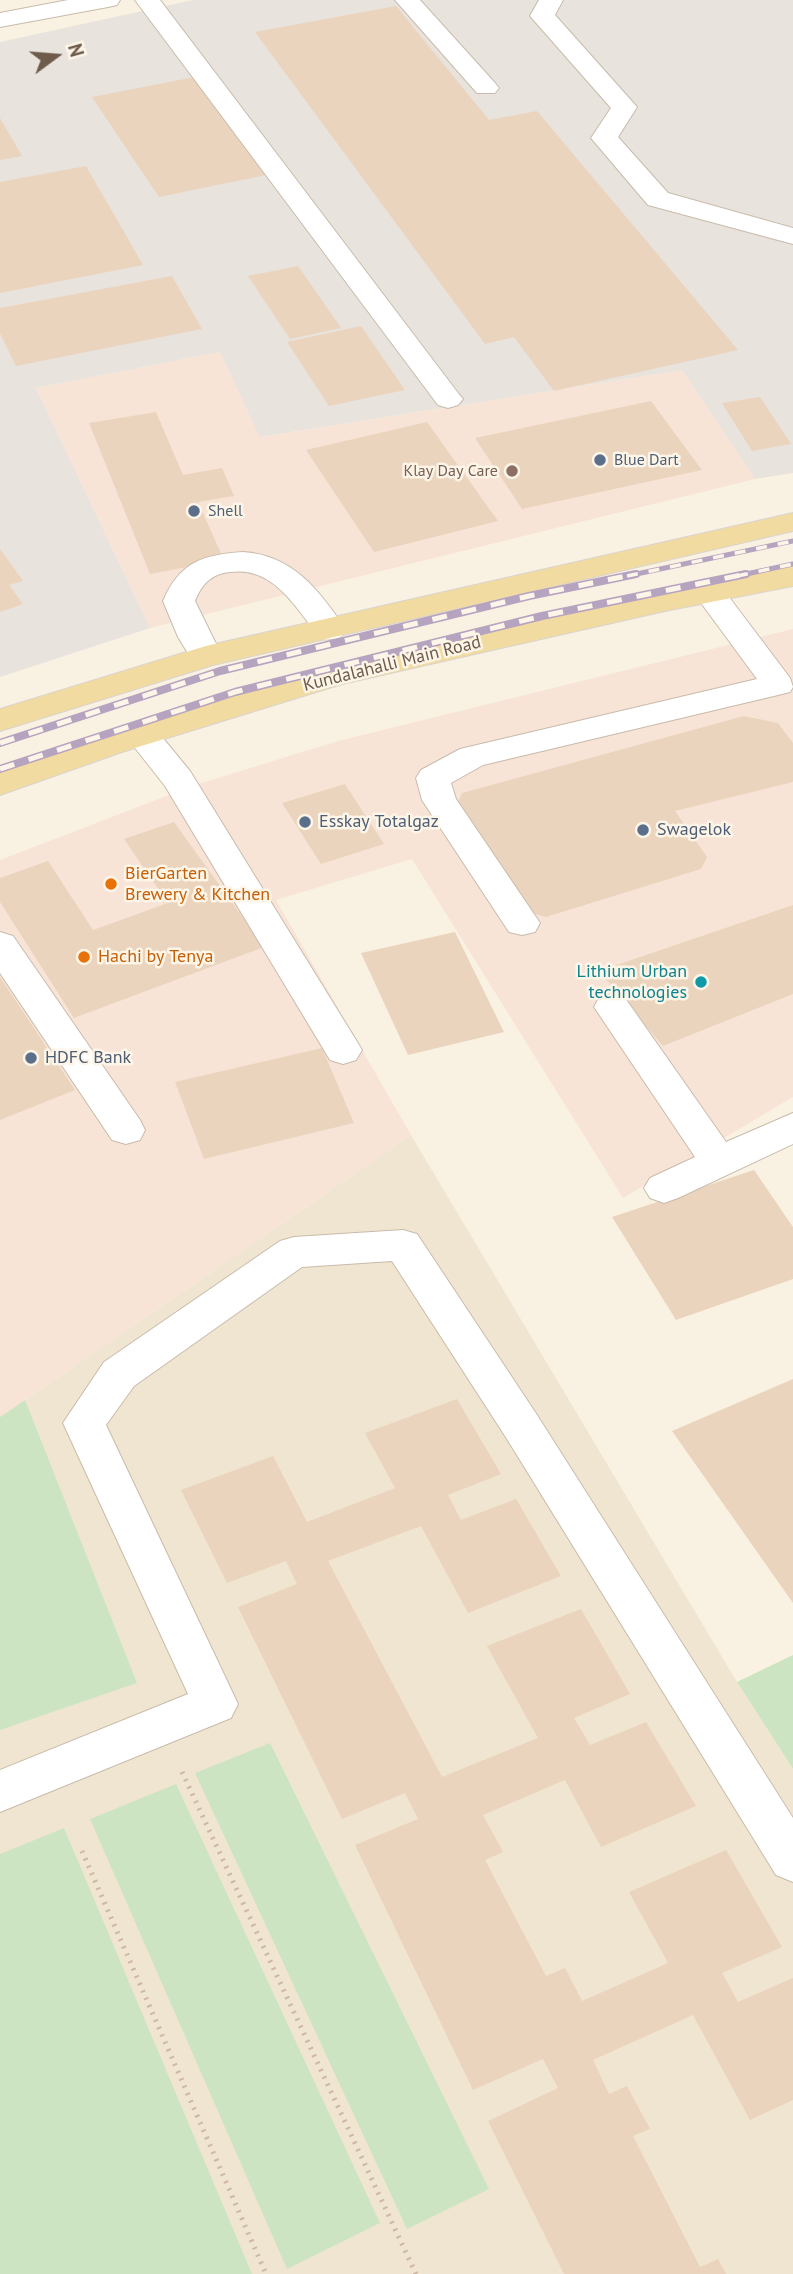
<!DOCTYPE html>
<style>
body{margin:0}
#map{position:relative;width:793px;height:2274px;overflow:hidden;background:#f9f2e2;font-family:"PT Sans",sans-serif}
canvas{display:block}
.north{position:absolute;left:21px;top:21px;width:70px;height:70px;-webkit-text-stroke:5px #fdf6e8;paint-order:stroke;rotate:74deg;font-size:19px;font-weight:700;line-height:28px;text-align:center;color:#6e5b4c}
.north::after{content:'';display:block;margin:auto;width:24px;height:32px;background:#6e5b4c;clip-path:polygon(50% 0,100% 100%,50% 72%,0 100%)}
</style>
<div id="map">
<canvas width="793" height="2274"></canvas>
<div class="north">N</div>
</div>
<script>
const c = document.querySelector('canvas').getContext('2d');
c.lineJoin = 'round';
function fillPath(path, color) { c.fillStyle = color; c.fill(path, 'evenodd'); }
function strokePath(path, color, width, dash) { c.strokeStyle = color; c.lineWidth = width; c.lineCap = dash ? 'butt' : 'round'; c.setLineDash(dash || []); c.stroke(path); }
function write(font, color, halo, rows, align = 'center') {
  c.font = font + ' "PT Sans",sans-serif'; c.lineWidth = 5; c.setLineDash([]); c.textBaseline = 'middle'; c.strokeStyle = halo; c.fillStyle = color; for (const [text, x, y, turn = 0] of rows) {
    c.save(); c.translate(x, y); c.rotate((+turn || 0) * Math.PI / 180); c.textAlign = isNaN(turn) ? turn : align; if (halo) c.strokeText(text, 0, 0); c.fillText(text, 0, 0); c.restore();
  }
}
const residential = new Path2D(`
 M411 1135 737 1682 793 1769V2274H0V1417Z`);
const commercial = new Path2D(`
 M220 352 261 437 682 370 755 479 150 628 36 388Z
 M793 629V1097L623 1198 412 859 276 900 411 1135 0 1417V860L195 785 338 741Z`);
const industrial = new Path2D(`
 M193 0H793V473L755 479 682 370 260 437 220 352 36 388 150 628 0 677V42Z`);
const green = new Path2D(`
 M25 1400 137 1683 0 1730V1417Z
 M793 1655V1769L737 1682Z
 M270 1743 489 2189 407 2229 195 1773Z
 M176 1784 380 2223 287 2269 90 1819Z
 M64 1828 252 2274H0V1854Z`);
const building = new Path2D(`
 M396 6 489 120 537 111 738 350 554 391 514 337 485 344 255 32Z
 M200 76 271 174 159 197 92 97Z
 M0 118 22 156 0 160Z
 M86 166 143 265 0 293V182Z
 M298 266 341 328 290 339 248 276Z
 M172 276 202 329 16 366 0 333V308Z
 M361 326 405 390 329 406 287 342Z
 M760 397 791 444 752 451 722 403Z
 M651 401 702 470 522 509 475 438Z
 M156 412 183 475 222 468 234 496 198 502 224 560 150 574 89 423Z
 M427 422 498 521 374 552 306 450Z
 M0 549 23 581 9 585 23 604 0 612Z
 M744 716 778 723 793 743V782L675 811 707 857 701 869 546 917 521 910 455 809 462 793Z
 M345 784 384 844 321 864 282 803Z
 M174 822 264 947 74 1018 0 902V878L48 861 93 930 168 903 124 839Z
 M793 905V994L663 1046 599 971Z
 M455 932 504 1032 408 1055 361 953Z
 M0 977 75 1090 0 1120Z
 M322 1048 354 1123 204 1159 175 1082Z
 M754 1170 793 1227V1279L676 1320 612 1217Z
 M793 1379V1603L672 1431Z
 M457 1399 501 1474 448 1495 461 1520 516 1499 561 1576 468 1613 421 1526 328 1561 442 1777 538 1738 487 1646 581 1609 630 1694 574 1718 590 1745 646 1722 696 1806 601 1847 565 1780 483 1815 503 1852 485 1860 546 1976 565 1968 582 2001 668 1963 629 1892 726 1850 782 1947 722 1973 738 2002 793 1978V2100L750 2120 693 2015 593 2060 609 2094 627 2086 650 2129 633 2136 700 2267 718 2259 726 2274H564L488 2121 558 2088 543 2059 473 2090 355 1845 418 1819 405 1793 342 1819 238 1607 297 1584 286 1561 227 1583 181 1490 273 1456 307 1522 395 1488 365 1433Z`);
const path = new Path2D(`
 M182 1772 416 2274
 M82 1851 266 2274`);
const minor = new Path2D(`
 M68 0H120L117 5 108 7 0 27V13Z
 M135 0H160L458 393 463 399 458 405 448 408 438 405Z
 M395 0H420L495 83 499 88 495 93H477Z
 M539 0H563L555 15 637 107 618 137 668 193 793 228V244L648 205 591 138 611 108 530 16Z
 M243 552C293 555 320 591 346 630L341 637C334 639 327 641 320 638 315 635 311 626 307 621 287 594 266 567 230 572 211 574 202 584 195 601L222 656 218 663 206 666 194 663 178 637 163 601C180 562 202 555 243 552Z
 M709 582 720 585 790 678 793 687 790 692 778 695 483 765 451 783 456 799 540 923 535 932 522 935 509 932 422 800 416 778 421 770 460 749 757 679 693 592 698 585Z
 M141 723 153 726 190 771 356 1040 362 1050 356 1060 343 1064 330 1060 165 786 124 734 129 726Z
 M0 932 13 936 140 1120 145 1130 140 1140 126 1144 112 1140 0 973Z
 M612 994 625 998 726 1142 793 1113V1144L678 1198 664 1203 650 1198 644 1188 650 1178 695 1157 594 1007 599 998Z
 M403 1230 417 1234 537 1415 793 1818V1882L776 1875 507 1439 392 1261 302 1267 134 1386 106 1425 238 1704 231 1718 0 1812V1770L188 1694 63 1423 104 1362 280 1241 294 1237Z`);
const major = new Path2D(`
 M793 513V531L213 665 0 731V709L206 646Z
 M793 566V586L665 611 342 684 122 752 0 795V772L98 736 335 665 665 591Z`);
const railFar1 = new Path2D(`
 M627 576 793 541
 M737 576 793 564`);
const rail = new Path2D(`
 M0 743 220 671 529 596 636 574
 M0 769 235 692 542 616 746 574`);
const markers = [
 [600,460,7,"#5c6f8a"],
 [512,471,7,"#8d6e63"],
 [194,511,7,"#5c6f8a"],
 [305,822,7,"#5c6f8a"],
 [643,830,7,"#5c6f8a"],
 [111,884,7,"#e8710a"],
 [84,957,7,"#e8710a"],
 [701,982,7,"#0f9aa8"],
 [31,1058,7,"#5c6f8a"]
];
const farServicenames = [
 ["Blue Dart",614,460],
 ["Shell",208,511]
];
const farEducationnames = [
 ["Klay Day Care",498,471]
];
const streetNames = [
 ["Kundalahalli Main Road",392,664,-14]
];
const serviceNames = [
 ["Esskay Totalgaz",319,822],
 ["Swagelok",657,830],
 ["HDFC Bank",45,1058]
];
const foodNames = [
 ["BierGarten",125,874],
 ["Brewery & Kitchen",125,895],
 ["Hachi by Tenya",98,957]
];
const cultureNames = [
 ["Lithium Urban",687,972],
 ["technologies",687,993]
];
fillPath(residential, '#f0e5d1');
fillPath(commercial, '#f8e4d7');
fillPath(industrial, '#e8e3dd');
fillPath(green, '#cde4c3');
fillPath(building, '#ebd4bd');
strokePath(minor, '#c8bbab', 2);
strokePath(major, '#d9d4d0', 2);
strokePath(path, '#cfb8a1', 5, [2, 6]);
fillPath(minor, '#fff');
fillPath(major, '#f1dba1');
strokePath(railFar1, '#b6a3c0', 5);
strokePath(rail, '#b6a3c0', 8);
strokePath(railFar1, '#fdf6e8', 3.5, [11]);
strokePath(rail, '#fdf6e8', 5, [15]);
for (const [x, y, r, color] of markers) { const dot = new Path2D(); dot.arc(x, y, r, 0, 2 * Math.PI); c.fillStyle = color; c.fill(dot); strokePath(dot, '#fdf6e8', 2.5); }
write('16px', '#4e5e75', '#fdf6e8', farServicenames, 'left');
write('16px', '#785e54', '#fdf6e8', farEducationnames, 'right');
write('18px', '#6e5b4c', '#fdf6e8', streetNames);
write('18px', '#4e5e75', '#fdf6e8', serviceNames, 'left');
write('18px', '#c56008', '#fdf6e8', foodNames, 'left');
write('18px', '#0d838f', '#fdf6e8', cultureNames, 'right');
</script>
